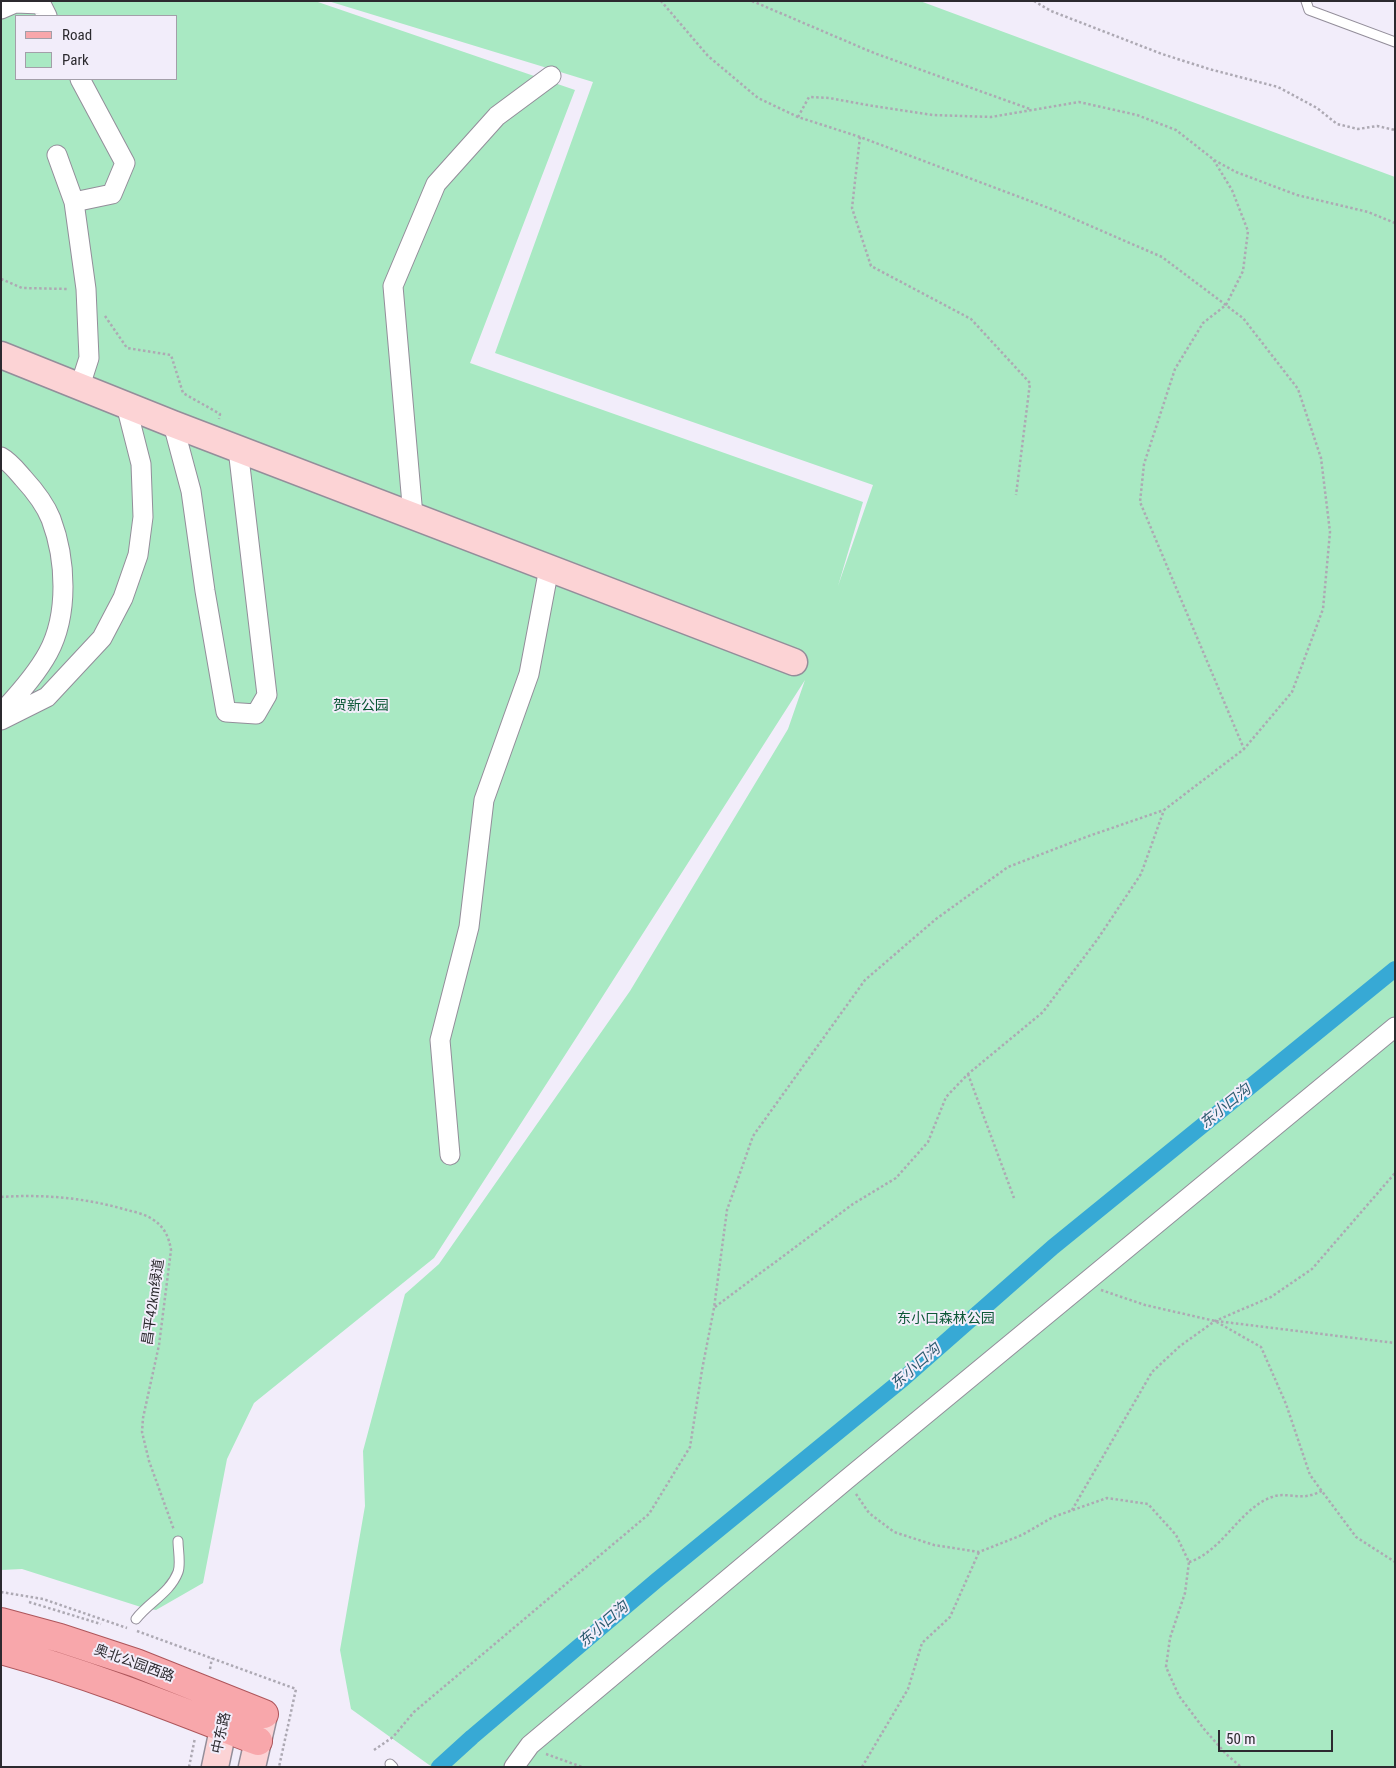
<!DOCTYPE html>
<meta charset="utf-8">
<style>
body{margin:0}
#map{position:relative;width:1396px;height:1768px;overflow:hidden;background:#f2edfa;font-family:"Roboto Condensed",sans-serif}
canvas{display:block}
.frame{position:absolute;inset:0;border:2px solid #2c2a2f;pointer-events:none}
.legend{position:absolute;left:15px;top:15px;width:162px;height:65px;box-sizing:border-box;background:#f2edfa;border:1px solid #a39fa9;margin:0;padding:6px 9px;list-style:none;font-size:15px;color:#2c2a2f}
.legend li{display:flex;align-items:center;gap:10px;height:25px}
.legend b{width:25px;border:1px solid #a39fa9}
.scale{position:absolute;left:1218px;top:1730px;width:115px;height:22px;box-sizing:border-box;border:2px solid #2c2a2f;border-top:0;padding-left:6px;font-size:15px;line-height:18px;white-space:nowrap;color:#2c2a2f;-webkit-text-stroke:4px #f2edfa;paint-order:stroke}
</style>
<div id="map">
<canvas width="1396" height="1768"></canvas>
<div class="frame"></div>
<ul class="legend">
<li><b style="height:6px;background:#f8a7ab"></b>Road</li>
<li><b style="height:14px;background:#a9e9c3"></b>Park</li>
</ul>
<div class="scale">50 m</div>
</div>
<script>
const c = document.querySelector('canvas').getContext('2d');
c.lineJoin = 'round';
function fillPath(path, color) { c.fillStyle = color; c.fill(path, 'evenodd'); }
function strokePath(path, color, width, dash) { c.strokeStyle = color; c.lineWidth = width; c.lineCap = dash ? 'butt' : 'round'; c.setLineDash(dash || []); c.stroke(path); }
function write(font, color, halo, rows, align = 'center') {
  c.font = font + ' "Roboto Condensed","Noto Sans SC",sans-serif'; c.lineWidth = 4; c.setLineDash([]); c.textBaseline = 'middle'; c.strokeStyle = halo; c.fillStyle = color; for (const [text, x, y, turn = 0] of rows) {
    c.save(); c.translate(x, y); c.rotate((+turn || 0) * Math.PI / 180); c.textAlign = isNaN(turn) ? turn : align; if (halo) c.strokeText(text, 0, 0); c.fillText(text, 0, 0); c.restore();
  }
}
const green = new Path2D(`
 M1 1H315L575 90 470 363 863 502 838 586 873 485 495 353 593 82 328 1H920L1395 177V1767H432L351 1709 340 1650 365 1506 363 1451 405 1294 439 1264 630 991 788 729 805 680 578 1035 434 1258 254 1403 227 1459 203 1583 156 1610 144 1608 22 1569 1 1570ZM16 16H176V79H16Z`);
const canal = new Path2D(`
 M439 1767 472 1737 657 1580 903 1379 1053 1247 1395 969`);
const path = new Path2D(`
 M752 1 874 53 1030 109
 M1034 1 1051 11 1162 54 1209 69 1278 87 1317 108 1337 124 1358 129 1377 126 1395 130
 M798 117 809 97 829 98 873 106 933 115 991 117 1079 102 1137 115 1176 130 1213 159 1232 190 1248 231 1243 271 1226 305 1203 323 1175 369 1144 464 1140 502 1244 749
 M860 137 852 208 871 266 971 319 1030 383 1016 495
 M1214 160 1236 172 1297 195 1368 212 1395 223
 M1 279 22 288 69 289
 M105 316 127 348 171 355 183 393 220 414 219 419
 M968 1074 1014 1198
 M1 1197C44 1194 86 1198 127 1210 135 1212 145 1214 152 1219 164 1226 169 1237 171 1250L159 1345 143 1418 142 1432 149 1461 174 1530
 M1101 1290 1145 1305 1215 1321 1261 1347 1286 1404 1310 1475 1356 1537 1395 1562
 M715 1307 853 1204 896 1178 928 1142 946 1097 968 1074 1043 1012 1097 940 1141 874 1164 810
 M1216 1321 1395 1343
 M856 1494 869 1513 894 1532 934 1545 979 1552 1022 1535 1053 1517 1107 1498 1148 1504 1176 1535 1189 1562 1185 1593 1170 1638 1166 1667 1179 1696 1204 1729 1226 1754 1241 1767
 M1072 1510 1152 1372 1180 1346 1215 1321 1271 1297 1312 1269 1395 1173
 M1189 1562C1222 1552 1240 1508 1272 1497 1283 1492 1299 1499 1311 1495 1314 1495 1318 1492 1322 1491
 M1 1592 43 1599 127 1628
 M29 1602 101 1624
 M137 1631 296 1689 279 1767
 M210 1669 212 1658
 M374 1750 393 1737 414 1712 649 1514 690 1447 702 1370 714 1308 727 1210 753 1136 865 980 936 919 1008 867 1086 837 1164 810 1244 749 1292 692 1323 609 1330 532 1321 458 1298 389 1243 318 1162 257 1054 210 860 137 798 117 758 98 708 56 661 1
 M546 1754 582 1767
 M189 1767 195 1738
 M862 1767 908 1689 922 1643 950 1617 979 1552`);
const lane = new Path2D(`
 M1306 1 1309 10 1395 42
 M136 1619C149 1602 170 1593 178 1572 181 1564 178 1550 178 1541
 M390 1764 393 1767`);
const street = new Path2D(`
 M1 9 15 3 41 4 47 16
 M57 155 74 202 86 289 89 358 80 386
 M74 202 112 194 125 163 80 79
 M173 424 191 491 205 591 226 712 256 714 267 695 238 449
 M1 457C10 462 16 470 23 478 34 490 45 504 51 519 66 559 69 614 48 653 36 675 18 695 1 713
 M413 516 393 286 436 184 497 116 551 76
 M1 720 47 697 102 638 123 598 138 555 143 517 141 464 126 405
 M450 1155 440 1040 469 927 484 800 529 674 549 568
 M514 1767 530 1745 846 1480 1395 1027`);
const secondary = new Path2D(`
 M1 355 173 424 794 662
 M215 1767 228 1706
 M252 1767 263 1719`);
const primary = new Path2D(`
 M1 1622 60 1638 136 1663 264 1714
 M1 1650C89 1674 173 1708 258 1741`);
const parkNames = [
 ["贺新公园",361,706],
 ["东小口森林公园",946,1319]
];
const streetNames = [
 ["昌平42km绿道",154,1302,-82],
 ["奥北公园西路",134,1664,20],
 ["中东路",222,1733,-78]
];
const waterNames = [
 ["东小口沟",1226,1107,-39],
 ["东小口沟",916,1367,-41],
 ["东小口沟",604,1625,-41]
];
fillPath(green, '#a9e9c3');
strokePath(canal, '#37a9d5', 16);
strokePath(lane, '#938e9a', 11);
strokePath(street, '#938e9a', 21);
strokePath(secondary, '#938e9a', 29);
strokePath(primary, '#ae565b', 30);
strokePath(path, '#ada9b3', 2.5, [2.5, 2.5]);
strokePath(lane, '#fff', 9);
strokePath(street, '#fff', 19);
strokePath(secondary, '#fcd3d5', 26);
strokePath(primary, '#f8a7ab', 28);
write('14px', '#0b5736', '#f2edfa', parkNames);
write('14px', '#2c2a2f', '#f2edfa', streetNames);
write('italic 15px', '#2d5b6f', '#f2edfa', waterNames);
</script>
